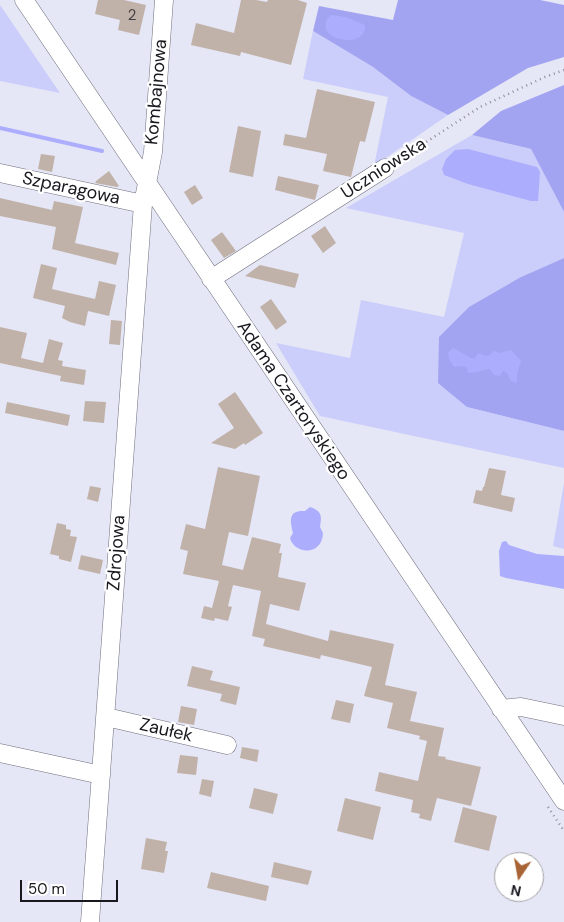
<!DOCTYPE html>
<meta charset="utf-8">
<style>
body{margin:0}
#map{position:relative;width:564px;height:922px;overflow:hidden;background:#e5e6f6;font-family:"DM Sans",sans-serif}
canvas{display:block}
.north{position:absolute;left:494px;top:852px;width:50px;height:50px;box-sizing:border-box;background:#fff;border:1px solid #a3a3a5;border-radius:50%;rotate:192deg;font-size:14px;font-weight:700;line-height:20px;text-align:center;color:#18181e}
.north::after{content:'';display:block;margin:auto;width:18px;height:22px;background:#a86434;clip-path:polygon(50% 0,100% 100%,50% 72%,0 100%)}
.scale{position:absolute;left:20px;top:880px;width:98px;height:22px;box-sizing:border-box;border:2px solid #18181e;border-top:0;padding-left:6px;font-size:15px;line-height:18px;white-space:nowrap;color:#18181e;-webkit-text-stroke:4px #fff;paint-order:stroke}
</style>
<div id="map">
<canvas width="564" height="922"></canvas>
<div class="north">N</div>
<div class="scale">50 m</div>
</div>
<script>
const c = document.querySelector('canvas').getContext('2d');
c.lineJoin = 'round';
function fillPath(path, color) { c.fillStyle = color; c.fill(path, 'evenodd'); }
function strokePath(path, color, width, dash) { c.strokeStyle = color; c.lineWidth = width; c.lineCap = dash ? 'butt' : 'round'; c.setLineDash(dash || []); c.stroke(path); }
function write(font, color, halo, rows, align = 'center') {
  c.font = font + ' "DM Sans",sans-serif'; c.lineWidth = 4.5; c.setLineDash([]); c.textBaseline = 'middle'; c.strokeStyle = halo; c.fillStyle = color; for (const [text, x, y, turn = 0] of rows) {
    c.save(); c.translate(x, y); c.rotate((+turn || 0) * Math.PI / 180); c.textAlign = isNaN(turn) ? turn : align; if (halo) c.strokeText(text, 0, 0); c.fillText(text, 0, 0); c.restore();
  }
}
const green = new Path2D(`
 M0 5 60 93 0 81Z
 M313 31 373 67 411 96 448 115 374 166 388 97 303 79Z
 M472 135 531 149 564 212V258L521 277 467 407 564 431V468L320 416 276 343 350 358 361 300 444 317 464 233 346 208Z
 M564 483V549L553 546Z`);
const forest = new Path2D(`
 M398 0H540L564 5V57L528 68 448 115 411 96 373 67 313 31 319 6 393 20Z
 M564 85V212L531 149 472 135 501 111Z
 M564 258V431L467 407 438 383 439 337 469 307 521 277Z`);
const water = new Path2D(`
 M331 15 346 17 365 25C366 47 332 41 327 31 325 27 326 22 327 19Z
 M468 149 537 167 540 172 538 201H531L468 184 444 175 442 169 446 159 455 150Z
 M453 348 471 358H475L478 353 486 356 490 355 494 351 500 353 511 350 521 361 517 374V383L511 381 507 373 503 371 500 376 494 375 490 369C482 370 477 373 468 373L467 367 461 366 454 367 449 359 448 353Z
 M310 507C322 511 322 516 320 527L323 533C322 557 294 554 290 538L293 533C290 520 288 510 305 511Z
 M506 541 509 545 537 554 564 556V589L506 578 500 576 499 551 502 542Z`);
const stream = new Path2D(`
 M0 128 102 151`);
const building = new Path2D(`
 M98 0H124L146 5 139 35 118 30 120 20 95 14Z
 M241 0H256L267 2 268 0H298L307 3 291 65 241 52 240 56 191 45 196 23 234 33Z
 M317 89 375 102 365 142 360 141 351 177 323 171 327 154 283 145 285 134 306 138Z
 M238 126 261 131 253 177 229 172Z
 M41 154 55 156 52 172 38 169Z
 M109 171 119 186 117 187 95 183 96 181Z
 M278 176 319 185 315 200 275 190Z
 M195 185 203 198 192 205 184 192Z
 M0 198 52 210 54 201 83 207 75 243 119 253 116 265 52 249 56 227 0 216Z
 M325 226 336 243 323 253 311 236Z
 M222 232 236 251 224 258 211 240Z
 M41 264 57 268 52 289 95 299 99 281 116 285 109 316 88 311 85 326 70 322 62 318 65 306 33 298Z
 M260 265 299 274 295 288 245 276Z
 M271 299 287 322 276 330 260 307Z
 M111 320 122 321 120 345 109 344Z
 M0 327 27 333 21 358 43 363 49 339 63 343 58 360 63 361 62 366 86 370 84 385 60 381 61 376 0 363Z
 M235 392 263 433 245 445 244 443 235 449 211 443 234 428 218 404Z
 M85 401 106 402 104 423 83 421Z
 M7 402 70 415 68 426 5 413Z
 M218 467 260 476 248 536 229 532 222 565 243 570 252 537 281 544 279 553H282L278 577 306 583 299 611 270 604 266 624 328 641 330 630 394 644 385 685 417 692 410 721 444 728 438 756 446 757 445 759 481 767 471 806 437 798 431 821 419 818 420 814 411 812 413 800 375 791 379 772 418 781 427 741 419 739 420 736 387 728 393 703 364 696 372 667 321 655 320 659 263 646 265 639 252 636 261 591 233 585 228 606 232 607 228 621 215 618 214 621 201 618 204 606 212 608 219 581 183 574 188 551 180 549 186 524 205 529Z
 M489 468 506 471 501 495 515 498 512 512 473 503 476 490 482 491 483 487H484Z
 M90 486 101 488 98 502 87 499Z
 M57 523 66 525V529L71 530 70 536 77 537 71 562 59 559V556L50 554Z
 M81 555 103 560 100 574 78 569Z
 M192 666 213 671 210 680 240 687 236 705 220 701 222 694 187 686Z
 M336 700 354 704 350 723 331 719Z
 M181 706 197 709 194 725 178 722Z
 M242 747 259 750 257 762 240 758Z
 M180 755 198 757 196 775 177 773Z
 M202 779 214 781 211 797 199 794Z
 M254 788 278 794 273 814 249 808Z
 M345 798 381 807 373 840 337 831Z
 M463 807 497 816 489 851 454 842Z
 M146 838 167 842 165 851H168L164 873 141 869Z
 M274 862 312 871 308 885 271 877Z
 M211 872 269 886 266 901 207 888Z`);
const path = new Path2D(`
 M397 161 480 107 545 77 564 70
 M548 807 564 831`);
const minor = new Path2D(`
 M24 0 564 801
 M0 173 143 204
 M211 279 385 168
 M501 709 521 707 564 716
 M105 718 115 719 227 745
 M0 753 101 775
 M90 922 143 204 153 152 164 0`);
const numberNames = [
 ["2",132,16]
];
const streetNames = [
 ["Kombajnowa",157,92,-85],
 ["Uczniowska",384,169,-33],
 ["Szparagowa",71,189,12],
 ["Adama Czartoryskiego",293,401,56],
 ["Zdrojowa",117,553,-86],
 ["Zaułek",166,731,13]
];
fillPath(green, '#cbcefa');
fillPath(forest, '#a2a4f2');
fillPath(water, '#acaefd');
strokePath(stream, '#acaefd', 4);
fillPath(building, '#c1b2a9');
strokePath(minor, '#6e6f7c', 19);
strokePath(path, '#8f8f9b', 2.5, [1, 4]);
strokePath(minor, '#fff', 18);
write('15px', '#423e41', null, numberNames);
write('18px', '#18181e', '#fff', streetNames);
</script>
